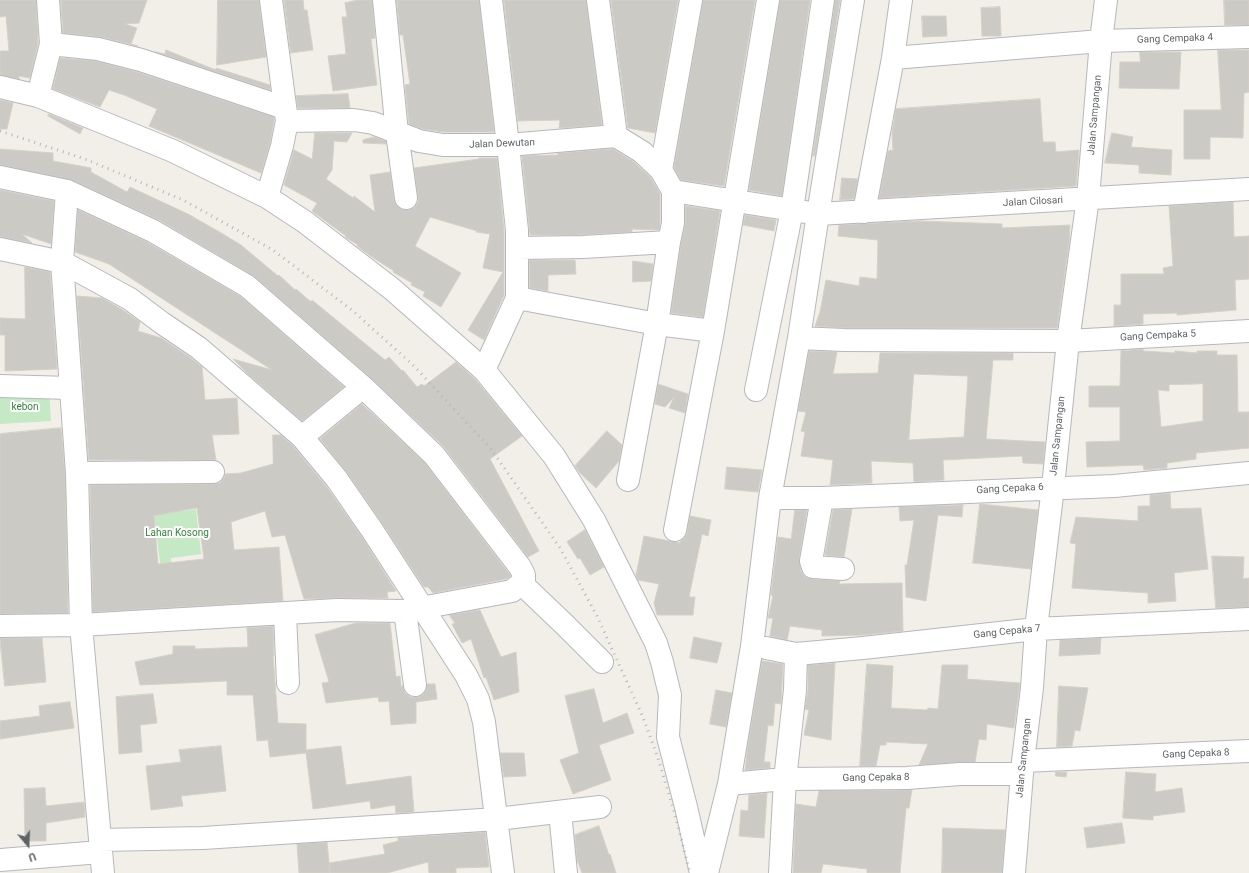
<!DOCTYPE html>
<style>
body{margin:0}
#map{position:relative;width:1249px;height:873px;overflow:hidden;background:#f1efe8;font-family:Roboto,sans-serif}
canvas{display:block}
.north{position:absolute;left:8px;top:825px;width:40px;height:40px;-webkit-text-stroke:3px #fff;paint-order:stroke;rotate:161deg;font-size:11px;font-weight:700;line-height:16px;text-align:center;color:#5f6368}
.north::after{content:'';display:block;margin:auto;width:14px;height:18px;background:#5f6368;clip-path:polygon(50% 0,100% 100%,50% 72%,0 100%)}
</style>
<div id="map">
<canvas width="1249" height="873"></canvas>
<div class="north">U</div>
</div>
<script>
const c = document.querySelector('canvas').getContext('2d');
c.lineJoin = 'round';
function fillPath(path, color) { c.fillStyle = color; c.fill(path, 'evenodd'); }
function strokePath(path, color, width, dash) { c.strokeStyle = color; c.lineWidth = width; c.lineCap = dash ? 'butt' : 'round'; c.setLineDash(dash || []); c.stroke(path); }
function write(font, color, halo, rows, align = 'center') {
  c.font = font + ' Roboto,sans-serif'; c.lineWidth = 4; c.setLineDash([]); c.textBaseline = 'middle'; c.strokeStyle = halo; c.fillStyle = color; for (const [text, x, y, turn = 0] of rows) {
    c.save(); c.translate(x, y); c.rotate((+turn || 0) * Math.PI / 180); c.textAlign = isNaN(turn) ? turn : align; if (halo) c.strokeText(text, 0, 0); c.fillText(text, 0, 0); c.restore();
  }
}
const green = new Path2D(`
 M49 390 51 421 0 424V393Z
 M196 509 201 554 171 558 177 607 166 608 154 515Z`);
const building = new Path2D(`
 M0 0H36L38 43 30 78 19 76V79L0 75V51H9L6 16 0 17Z
 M61 0H147L139 23 125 24 137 28 131 44 138 46 101 37 63 33Z
 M218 0H259L266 57 217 65Z
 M284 0H303L304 10H307L313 50 291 53Z
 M358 0H372L375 38 371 39 377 85 333 91 328 56 346 54 342 17H347L345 3Z
 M397 0H479L494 132H444L422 129 409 124 405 85 410 84 403 35H400Z
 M504 0H586L602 125 559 128 560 120 518 121Z
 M611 0H678L655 133 628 128Z
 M703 0H755L724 186 681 180 674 168Z
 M780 0H810L782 196 749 190Z
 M835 0H840L815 156H813Z
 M1224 0H1249V25H1225Z
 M1000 7 1001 36H982L981 8Z
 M922 16H946L947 36 923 37Z
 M166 50 216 70V68L270 85V90L155 52 165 54Z
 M1218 50H1249V92L1244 93 1243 138 1210 137V159H1184V110H1221Z
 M1140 52H1181L1179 89 1119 88 1120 62H1140Z
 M60 58 96 61 137 72 274 117V121L270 143 261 173 149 126 157 109 124 95 109 90 100 107 53 89Z
 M348 94 350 108H298L296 96Z
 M1040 99 1043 142H1055L1056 152 1079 150 1076 186 879 198 888 151 893 150 892 133 896 109Z
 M0 100 13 103 7 129H0Z
 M49 114 83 128 80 134 48 116Z
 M315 133H352L347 142 334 141 332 170 326 179 353 198 354 196 375 212 370 175 390 172 394 200 396 205 401 209 408 210 414 208 418 202V196L414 168 479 159V158H497L504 231V295L484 340 468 330 503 272 483 268 490 234 476 232 477 231 430 217 415 246 461 273 441 307 423 296 425 292 411 285 412 283 393 272 394 271 372 257 357 246 358 245 345 237 346 236 312 211 317 203 284 185 294 150 312 159Z
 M1112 133 1133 137 1131 147 1172 150 1171 175 1139 173V165L1105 163Z
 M374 137 386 141V144L363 143V140Z
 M0 149 53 153V161L91 168V172L127 192 130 187 188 214 223 234 241 245 278 276 279 275 295 290 296 289 311 302 312 300 385 360 389 357 402 371 403 370 417 387 422 384 424 386 456 362 475 379 522 436 490 459 539 551 528 557 443 446 371 378 255 277 159 220 72 180 0 165Z
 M613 149 634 162 651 178 660 194V222L659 230 632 229V232L578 235H530L522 156 558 155V153Z
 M842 178 858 179 854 199 840 200Z
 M0 190 54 201 51 244 22 234 32 243 0 237Z
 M1233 202 1234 237 1249 236V279L1235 280 1236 310 1177 315V313L1143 314V324L1114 326V305H1121V274H1164L1163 268 1173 266 1169 206Z
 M686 206 720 211 703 317 671 313 681 244 685 225Z
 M78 210 147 242 240 296 344 387 302 421 248 374 233 359 272 370 109 264 75 252Z
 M745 215 776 220 774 231 743 225Z
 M920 221 1002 224V228L1070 225 1069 243 1057 328H845L815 326 820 312 826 280 859 286 860 277 877 279 878 240 838 236 839 225Z
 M530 260H575L576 274 548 275V291L530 288Z
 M633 261 653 264 651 281 633 282Z
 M25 267 50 272 57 369 5 371V335H0V318L25 319Z
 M77 296 102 298 123 310 140 322 138 331 161 338 191 358 202 367 205 400 237 398 239 434 212 435 216 460H89Z
 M1143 349V351L1175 353V351L1197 353V351H1217V355H1237L1238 412H1249V448L1196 453V459L1167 463V468L1144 470 1143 465 1087 467 1086 442 1120 441V407H1089V386H1120L1121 351ZM1203 384V421L1161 427 1158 390 1169 391V385Z
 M809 351 837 352 833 374 878 373 880 353H1013V360H993L986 439 1045 442 1043 464 1023 463 1022 456 943 460 944 480 914 482 913 463 871 461 872 483 830 485 833 460 801 456 805 432 801 431 806 412 798 411ZM914 374 968 376 964 437 909 440Z
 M658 384 688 394 685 413 669 408 674 397 665 407 655 404Z
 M362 404 425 463 511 576 506 579 433 593 428 587H424L382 523 346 471 320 439Z
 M61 428 65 474 68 613 0 614V434Z
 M607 431 622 445 619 461 596 488 580 473 575 466Z
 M273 435H281L293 446 326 486 362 537 396 591 387 592 388 598H337L304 599 285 535 272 537 265 511 231 522 234 550 279 547 283 601 93 612 90 485 213 484 220 483 224 478 225 474 241 473 273 464ZM197 508 204 559 158 564 154 516Z
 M727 467 762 470 758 492 725 489Z
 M1170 493 1171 509 1201 508 1208 569 1174 573 1176 601 1148 603V593L1072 588 1076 544 1070 543 1076 517 1138 521V506H1150V495Z
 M980 504 1038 510 1031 569 973 563Z
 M963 505 962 517 938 515 926 601 906 597 905 565H907L914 520 900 521 899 507Z
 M852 509 844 557 825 555 833 510Z
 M795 510H807L799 559 801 571 805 577 812 579 840 581 839 584 902 583 903 631 863 635 822 636V630L790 626 787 640 770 636 773 618H768L773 596 771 595 778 537 791 539Z
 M690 516 711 520 708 536 702 534 689 597H695L693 615H657L654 603 659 584 638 580 636 575 644 536 680 543 681 541 685 538 687 533Z
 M585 530 604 567 590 575 580 558 578 559 567 542Z
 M1212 556 1244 557 1243 579 1249 578V607L1216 608Z
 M480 610 501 657 516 652 519 692 494 700 486 677 484 678 471 639 462 643 452 624 455 623 449 615Z
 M356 623H390L396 677 400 676 401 686H403L405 693 411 697H417L423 695 426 690 427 684H435L437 699 416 702V723L391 725 389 701 379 702 378 697 326 703 322 683 329 682 315 635Z
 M273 626 274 656H273L278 723 306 724V750L341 746 346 785 411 776 414 812 396 813 395 805 371 809 370 801 313 809 306 753 270 757 268 740 257 741 253 695H227V681L140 685 135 662 173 654V646H195V649L248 647 247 628Z
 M694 637 722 643 717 663 690 658Z
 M0 638H42L46 682 5 686Z
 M1101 638 1100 654 1059 656 1060 640Z
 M762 661 783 664 781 704 775 703 773 726 768 725 764 762H770V768L745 770 748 745Z
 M835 663 831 740 804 735 809 710 805 709 808 690V665Z
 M867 664 893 666 891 708 927 710 928 708 938 709 942 665H968L967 679 1020 683 1014 728 987 724 986 740 979 739 975 762 919 765 928 744 886 742V745H880L876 766H860Z
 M1059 686 1088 688 1080 731 1075 730 1072 746 1057 747Z
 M594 689 603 723 627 713 634 733 599 745 611 780 573 794 560 760 579 753 565 696Z
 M716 690 732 693 726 727 710 724Z
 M153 694 157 723 140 725 142 752 119 754 116 697Z
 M70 702 74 728 0 739V721L40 716 39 706Z
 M221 746 226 791 181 796 183 806 151 810 146 766 181 762 179 750Z
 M500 753H524L526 776 504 777Z
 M1056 772H1067L1066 777 1056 776Z
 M1126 772 1156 774 1155 792 1182 788 1185 812 1153 816V820L1123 818Z
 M45 788 46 806 84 802 85 817 46 823V841H25L24 789Z
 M912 790 909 808H906L900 873H867V869L823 864 821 873H793L796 804 816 807 819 791Z
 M767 793 764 838 739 836 741 810 748 811 749 795Z
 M1122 823 1125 843 1087 848 1084 828Z
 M599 826 609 855 610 854 616 873H582L577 860 575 835Z
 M943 828 1005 830 1002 873H942Z
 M485 832 489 867 456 868V873H429L428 862 387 873H330L329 863 385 854 383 845 398 841V838Z
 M327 842 330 873H299L297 844Z`);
const minor = new Path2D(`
 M384 0 397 133 406 198
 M598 0 616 136
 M51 44 98 49 141 60 285 108
 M893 58 1101 41 1249 37
 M0 87 38 96 173 151 267 197 305 222 392 289 484 370 554 456 594 520 656 643 662 662 670 695 668 737 686 807 701 873
 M38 96 51 44 48 0
 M287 121 354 120 373 123 419 141 443 145H508L616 136 642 152 661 170 673 191 818 214 1249 189
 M661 170 691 0
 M0 177 67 191 153 231 247 286 363 387 434 455 520 567 524 575V581L512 591 405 611 337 610 81 625 0 626
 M67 191 62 262 77 473 81 625 103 873
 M267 197 282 146 287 121 271 0
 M864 212 893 58 901 0
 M517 248 583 247 669 242
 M0 249 62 262 130 299 162 323 199 348 302 437 336 478 372 530 466 675 478 699 484 722 503 873
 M517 298 657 324 713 331
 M799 338 844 340 1068 341 1249 331
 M484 370 517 298V230L508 145 491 0
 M0 386 70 388
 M756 390 792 210 823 0
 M302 437 363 387
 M77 473 213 472
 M628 480 657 324 669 242 673 223V191
 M770 498H822L1114 486 1249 473
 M822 498 811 561 813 567 843 569
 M675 530 713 331 768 0
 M522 584 565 625 602 662
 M405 611 415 685
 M285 614 288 683
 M766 648 796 654 863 648 1036 629 1249 619
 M1023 761 1249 751
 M729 784 785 779 907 778 960 774H1022
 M560 812 566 873
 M100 840 203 838 497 819 600 807
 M0 860 101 852
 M707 873 729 784 752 646 770 498 799 338 818 214 853 0
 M780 873 785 779 795 690 796 654
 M1014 873 1023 761 1032 688 1036 629 1053 487 1068 341 1088 198 1101 41 1106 0`);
const rail = new Path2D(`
 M0 131 85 159 183 200 273 250 353 311 414 366 491 449 560 548 597 616 642 715 658 758 674 811 690 873`);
const streetNames = [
 ["Gang Cempaka 4",1175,39,-2],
 ["Jalan Sampangan",1095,115,-85],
 ["Jalan Dewutan",502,144,-2],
 ["Jalan Cilosari",1033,202,-3],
 ["Gang Cempaka 5",1158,336,-3],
 ["Jalan Sampangan",1058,436,-84],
 ["Gang Cepaka 6",1010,489,-3],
 ["Gang Cepaka 7",1007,632,-6],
 ["Gang Cepaka 8",1196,754,-2],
 ["Jalan Sampangan",1024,758,-84],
 ["Gang Cepaka 8",876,778,-1]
];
const parkNames = [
 ["kebon",25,407],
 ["Lahan Kosong",177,533]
];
fillPath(green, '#c5e8c5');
fillPath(building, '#cccac5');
strokePath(building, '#d6d1c6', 1);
strokePath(minor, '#b5b8bc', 24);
strokePath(minor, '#fff', 22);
strokePath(rail, '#b6b7b8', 3, [1, 5]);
write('10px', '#5f6368', '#fff', streetNames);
write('10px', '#348238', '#fff', parkNames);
</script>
